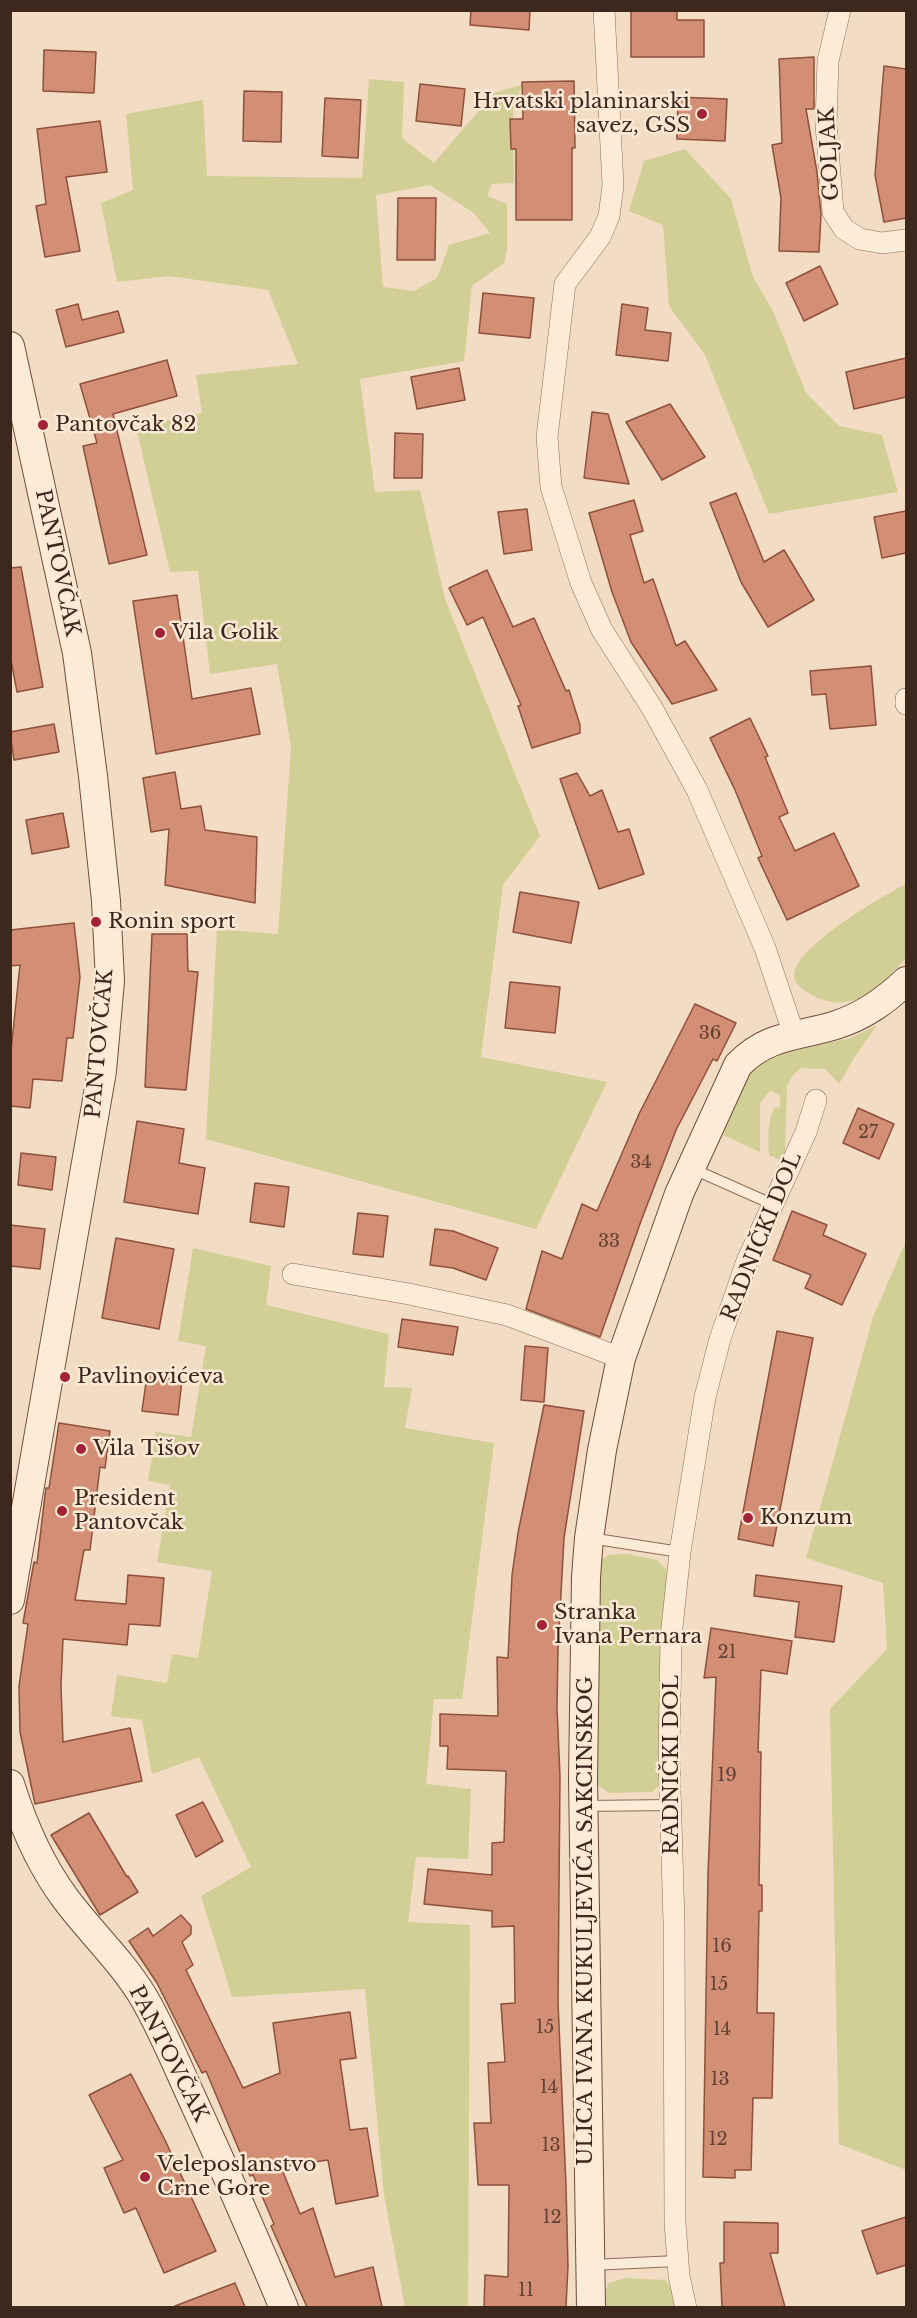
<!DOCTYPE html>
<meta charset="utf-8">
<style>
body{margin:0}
#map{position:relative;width:917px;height:2318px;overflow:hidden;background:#f2dcc3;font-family:"Libre Baskerville",serif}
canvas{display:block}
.frame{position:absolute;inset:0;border:12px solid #3d281d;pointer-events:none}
</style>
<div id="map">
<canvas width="917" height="2318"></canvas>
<div class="frame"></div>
</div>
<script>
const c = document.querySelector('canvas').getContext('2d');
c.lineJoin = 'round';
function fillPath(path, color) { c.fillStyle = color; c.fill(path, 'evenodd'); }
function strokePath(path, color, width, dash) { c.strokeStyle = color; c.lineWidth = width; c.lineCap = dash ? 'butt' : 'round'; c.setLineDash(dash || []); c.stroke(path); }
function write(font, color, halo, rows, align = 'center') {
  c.font = font + ' "Libre Baskerville",serif'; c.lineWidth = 5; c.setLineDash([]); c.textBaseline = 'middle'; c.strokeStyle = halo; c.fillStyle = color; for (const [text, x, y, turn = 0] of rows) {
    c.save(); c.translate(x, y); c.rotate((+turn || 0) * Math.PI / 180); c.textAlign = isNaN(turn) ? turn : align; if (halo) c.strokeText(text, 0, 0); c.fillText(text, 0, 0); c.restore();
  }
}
const green = new Path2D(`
 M369 79 404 82 402 138 434 163 494 93 522 85 513 110 514 183 492 184 487 196 507 204V250L504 263 472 286 464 361 360 379 375 492 420 490 445 599 540 836 503 885 481 1057 607 1082 536 1229 206 1139 217 929 278 934 291 746 277 664 210 674 198 571 170 572 136 427 202 413 196 375 298 364 268 290 169 276 117 282 101 203 133 190 126 114 203 100 207 176 362 178ZM430 185 474 213 490 233 449 245 437 278 414 291 383 287 376 195Z
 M685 149 731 199 753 277 773 311 806 393 839 426 882 435 898 492 769 514 705 355 669 306 663 225 629 211 644 161Z
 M906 884V958C880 987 852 1018 810 994 803 990 793 983 794 974 797 946 882 896 906 884Z
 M877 1025 854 1058 839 1084 825 1069 801 1068 794 1074 787 1085 785 1151 782 1161 769 1155C768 1138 767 1123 774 1108L780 1107V1095L770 1091 760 1103V1152L719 1133 749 1074 759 1064 775 1055 851 1038Z
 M906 1241V2170L839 2144 830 1709 887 1649 883 1583 806 1558 873 1317Z
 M193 1248 271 1266 266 1305 389 1334 384 1387 412 1388 405 1428 494 1443 462 1699H434L426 1784 471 1789 468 1859 416 1857 408 1922 470 1925 468 2307H405L384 2195 365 1989 232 1997 201 1896 251 1867 199 1757 152 1774 142 1720 111 1716 117 1675 167 1683 172 1654 198 1658 212 1571 157 1562 170 1485 148 1481 156 1432 191 1437 206 1346 178 1341Z
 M627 1554 657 1560 669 1572 662 1783 652 1792 609 1793 597 1784 600 1561 608 1555Z
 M626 2278 665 2280 673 2290 676 2308H603L604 2294 609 2283Z`);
const building = new Path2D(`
 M471 10H530L529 30 470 25Z
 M631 10H677V20H704V57H631Z
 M44 50 96 52 94 93 43 91Z
 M814 57V109H806L817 172 821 214 819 252 779 251 781 198 772 145 782 143 779 59Z
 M884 66 906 69V218L884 222 875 175Z
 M574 81 575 148H572V220H516V149H511L510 119H523L522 82Z
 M420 84 465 89 461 126 416 121Z
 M244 91 282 92 281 142 243 141Z
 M678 97 727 99 725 141 677 139Z
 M325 98 361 100 358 158 322 156Z
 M100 121 107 172 66 177 80 251 45 257 36 206 46 204 37 129Z
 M398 198H436L435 260H397Z
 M820 266 838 304 804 321 786 283Z
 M483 293 534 298 530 338 479 333Z
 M78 304 82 320 118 311 124 332 66 347 56 310Z
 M622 304 648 308 645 330 671 333 668 361 616 355Z
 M906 358V397L854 409 846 372Z
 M167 360 177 396 113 414 147 555 109 564 83 446 97 443 80 384Z
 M459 368 465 400 417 409 411 377Z
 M670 404 705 457 662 480 626 422Z
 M592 412 608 414 629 484 584 478Z
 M395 433 423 434 422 478H394Z
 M736 493 764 562 784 550 814 600 768 627 741 582 710 503Z
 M634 500 643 531 630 535 644 583 653 579 676 646 685 641 717 690 672 704 631 642 612 592 589 513Z
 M527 509 532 550 504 554 498 512Z
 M906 511V553L882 558 874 517Z
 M21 567 43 687 17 692 10 655V568Z
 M487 570 513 627 534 618 566 691 569 690 580 725V733L532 748 518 706 521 705 483 617 467 625 449 588Z
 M177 595 192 699 251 688 260 734 156 754 133 601Z
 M871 666 876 725 830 729 826 694 812 695 810 671Z
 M750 718 768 756 765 757 788 813 779 817 795 851 834 833 859 886 787 920 758 858 762 856 735 790 710 738Z
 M54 724 59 752 14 760 10 732Z
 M175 772 181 809 201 806 205 830 257 837 255 903 165 885 169 829 151 832 143 778Z
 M577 773 590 796 602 790 618 832 629 829 644 874 599 889 560 779Z
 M63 813 69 847 32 854 26 820Z
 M520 892 579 902 571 943 513 932Z
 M74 923 80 977 73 1038H67L62 1081 33 1079 30 1108 10 1106V1060L20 965 10 966V930Z
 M152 934H187L188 971 198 972 186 1090 145 1087Z
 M510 982 560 987 555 1033 505 1028Z
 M695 1004 736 1023 717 1061 713 1059 676 1130 641 1221 600 1337 526 1309 542 1251 562 1259 582 1204 597 1211 639 1114Z
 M858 1108 894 1124 879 1159 843 1143Z
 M137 1121 184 1129 179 1163 205 1168 198 1214 124 1202Z
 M21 1153 56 1157 52 1190 18 1185Z
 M255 1183 289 1187 284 1227 250 1222Z
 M792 1211 827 1225 823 1235 866 1254 842 1305 805 1288 811 1275 773 1260Z
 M358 1213 388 1216 383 1257 353 1254Z
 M10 1225 45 1229 40 1269 10 1266Z
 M435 1229 453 1231 498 1248 486 1280 453 1268 430 1265Z
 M116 1238 174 1249 159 1329 102 1318Z
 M402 1319 458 1327 453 1355 398 1347Z
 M777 1331 813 1338 773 1546 738 1539Z
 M525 1346 548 1348 544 1402 521 1400Z
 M147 1375 182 1380 178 1415 142 1411Z
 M544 1405 584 1411 564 1538 558 1649 557 1708 560 1776 558 2002 566 2186 568 2266 566 2307H484L485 2275 508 2277 509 2185H478L474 2123H491L488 2063 505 2062 501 2004 515 2003 514 1926 492 1927V1911L424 1904 428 1869 492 1875V1843L504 1842 506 1771 447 1769 448 1746H440V1714L498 1716 497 1657 508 1658 512 1575 518 1533Z
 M59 1423 110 1431 105 1468 100 1467 90 1550H84L75 1600 126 1604 128 1575 164 1578 160 1626 129 1624 127 1645 63 1639 61 1686 63 1742 130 1728 142 1781 35 1804 20 1732 19 1686 28 1624 23 1623 34 1562 37 1563 45 1495 46 1488H49Z
 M756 1575 842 1586 834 1642 795 1637 799 1602 754 1596Z
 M711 1628 792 1641 787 1674 761 1670 758 1752H761L759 1885H762V1911H759L757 2013H774L772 2098H753L751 2170H735V2178L703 2177 708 1873 716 1677 704 1678Z
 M203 1802 223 1841 196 1857 176 1815Z
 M89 1813 127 1877 128 1876 138 1892 100 1915 51 1835Z
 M181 1915 191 1926V1934L182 1942 193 1965 186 1970 243 2088 280 2073 273 2023 350 2012 356 2058 340 2060 350 2130 367 2128 378 2196 336 2204 328 2160 281 2167 300 2214 313 2208 335 2277 373 2267 382 2307H307L271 2226 274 2224 253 2175 250 2176 206 2071 202 2073 157 1983 129 1941 148 1928 153 1936Z
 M131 2074 165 2140 216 2251 164 2273 136 2208 124 2213 104 2168 123 2160 89 2095Z
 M906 2217V2265L877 2274 862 2231Z
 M724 2222 778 2223V2253H770L785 2307H722L720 2263H724Z
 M235 2283 245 2307H175V2306Z`);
const lane = new Path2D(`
 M693 1169 772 1204
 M590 1538 680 1552
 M584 1806 671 1805
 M591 2265 677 2261`);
const street = new Path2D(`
 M604 10 613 185 609 216 600 237 565 284 547 437 551 487 581 583 602 630 652 708 697 790 765 948 794 1035
 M840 10 828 61 826 124 833 212 844 229 860 239 882 243 906 240
 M906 699V704
 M293 1274 409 1294 507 1315 621 1358
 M686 2308 679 2276 675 2222 674 1922 669 1756 671 1637 680 1552 705 1397 720 1339 747 1261 806 1132 816 1100`);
const secondary = new Path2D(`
 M10 346 77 653 93 776 106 901 110 981 102 1071 10 1600
 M10 1784C23 1825 39 1863 65 1898 90 1932 122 1961 144 1998 162 2029 176 2063 191 2096 223 2166 254 2236 284 2308
 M591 2308 583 1778 586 1577 589 1538 602 1450 621 1358 679 1194 738 1065C768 1034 798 1037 836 1025 864 1016 885 1001 906 981`);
const markers = [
 [702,114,6,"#a22338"],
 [43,425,6,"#a22338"],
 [160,633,6,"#a22338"],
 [96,922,6,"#a22338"],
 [65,1377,6,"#a22338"],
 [81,1449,6,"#a22338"],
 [62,1511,6,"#a22338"],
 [748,1518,6,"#a22338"],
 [542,1625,6,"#a22338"],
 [145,2177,6,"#a22338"]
];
const numberNames = [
 ["36",710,1034],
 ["27",868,1133],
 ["34",641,1163],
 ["33",609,1242],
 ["21",727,1653],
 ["19",727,1776],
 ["16",722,1947],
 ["15",719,1985],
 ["15",545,2028],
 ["14",722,2030],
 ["13",720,2080],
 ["14",549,2088],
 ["12",718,2140],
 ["13",551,2146],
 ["12",552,2218],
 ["11",526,2291]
];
const poiNames = [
 ["Hrvatski planinarski",690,102,"right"],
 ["savez, GSS",690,126,"right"],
 ["Pantovčak 82",55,425],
 ["Vila Golik",172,633],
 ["Ronin sport",108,922],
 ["Pavlinovićeva",77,1377],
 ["Vila Tišov",93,1449],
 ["President",74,1499],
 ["Pantovčak",74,1523],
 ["Konzum",760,1518],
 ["Stranka",554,1613],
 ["Ivana Pernara",554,1637],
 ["Veleposlanstvo",157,2165],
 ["Crne Gore",157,2189]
];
const streetNames = [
 ["GOLJAK",830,154,-93],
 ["PANTOVČAK",57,563,78],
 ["PANTOVČAK",100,1044,-85],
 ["RADNIČKI DOL",762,1237,-68],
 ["RADNIČKI DOL",672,1765,-90],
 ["ULICA IVANA KUKULJEVIĆA SAKCINSKOG",586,1921,-90],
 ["PANTOVČAK",168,2054,63]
];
fillPath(green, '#d1cf96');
fillPath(building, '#d38e76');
strokePath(building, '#8f503c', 1.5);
strokePath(lane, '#8e6c58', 12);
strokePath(street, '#8e6c58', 22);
strokePath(secondary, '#704d3b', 30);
strokePath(lane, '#fbebd7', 10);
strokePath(street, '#fbebd7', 21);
strokePath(secondary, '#fbebd7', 28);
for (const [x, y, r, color] of markers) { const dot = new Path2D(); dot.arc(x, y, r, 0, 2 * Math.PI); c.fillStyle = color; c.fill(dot); strokePath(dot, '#f8e8d4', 2); }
write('18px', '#624233', null, numberNames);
write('21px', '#3d281d', '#f8e8d4', poiNames, 'left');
write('21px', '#3d281d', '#f8e8d4', streetNames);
</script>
